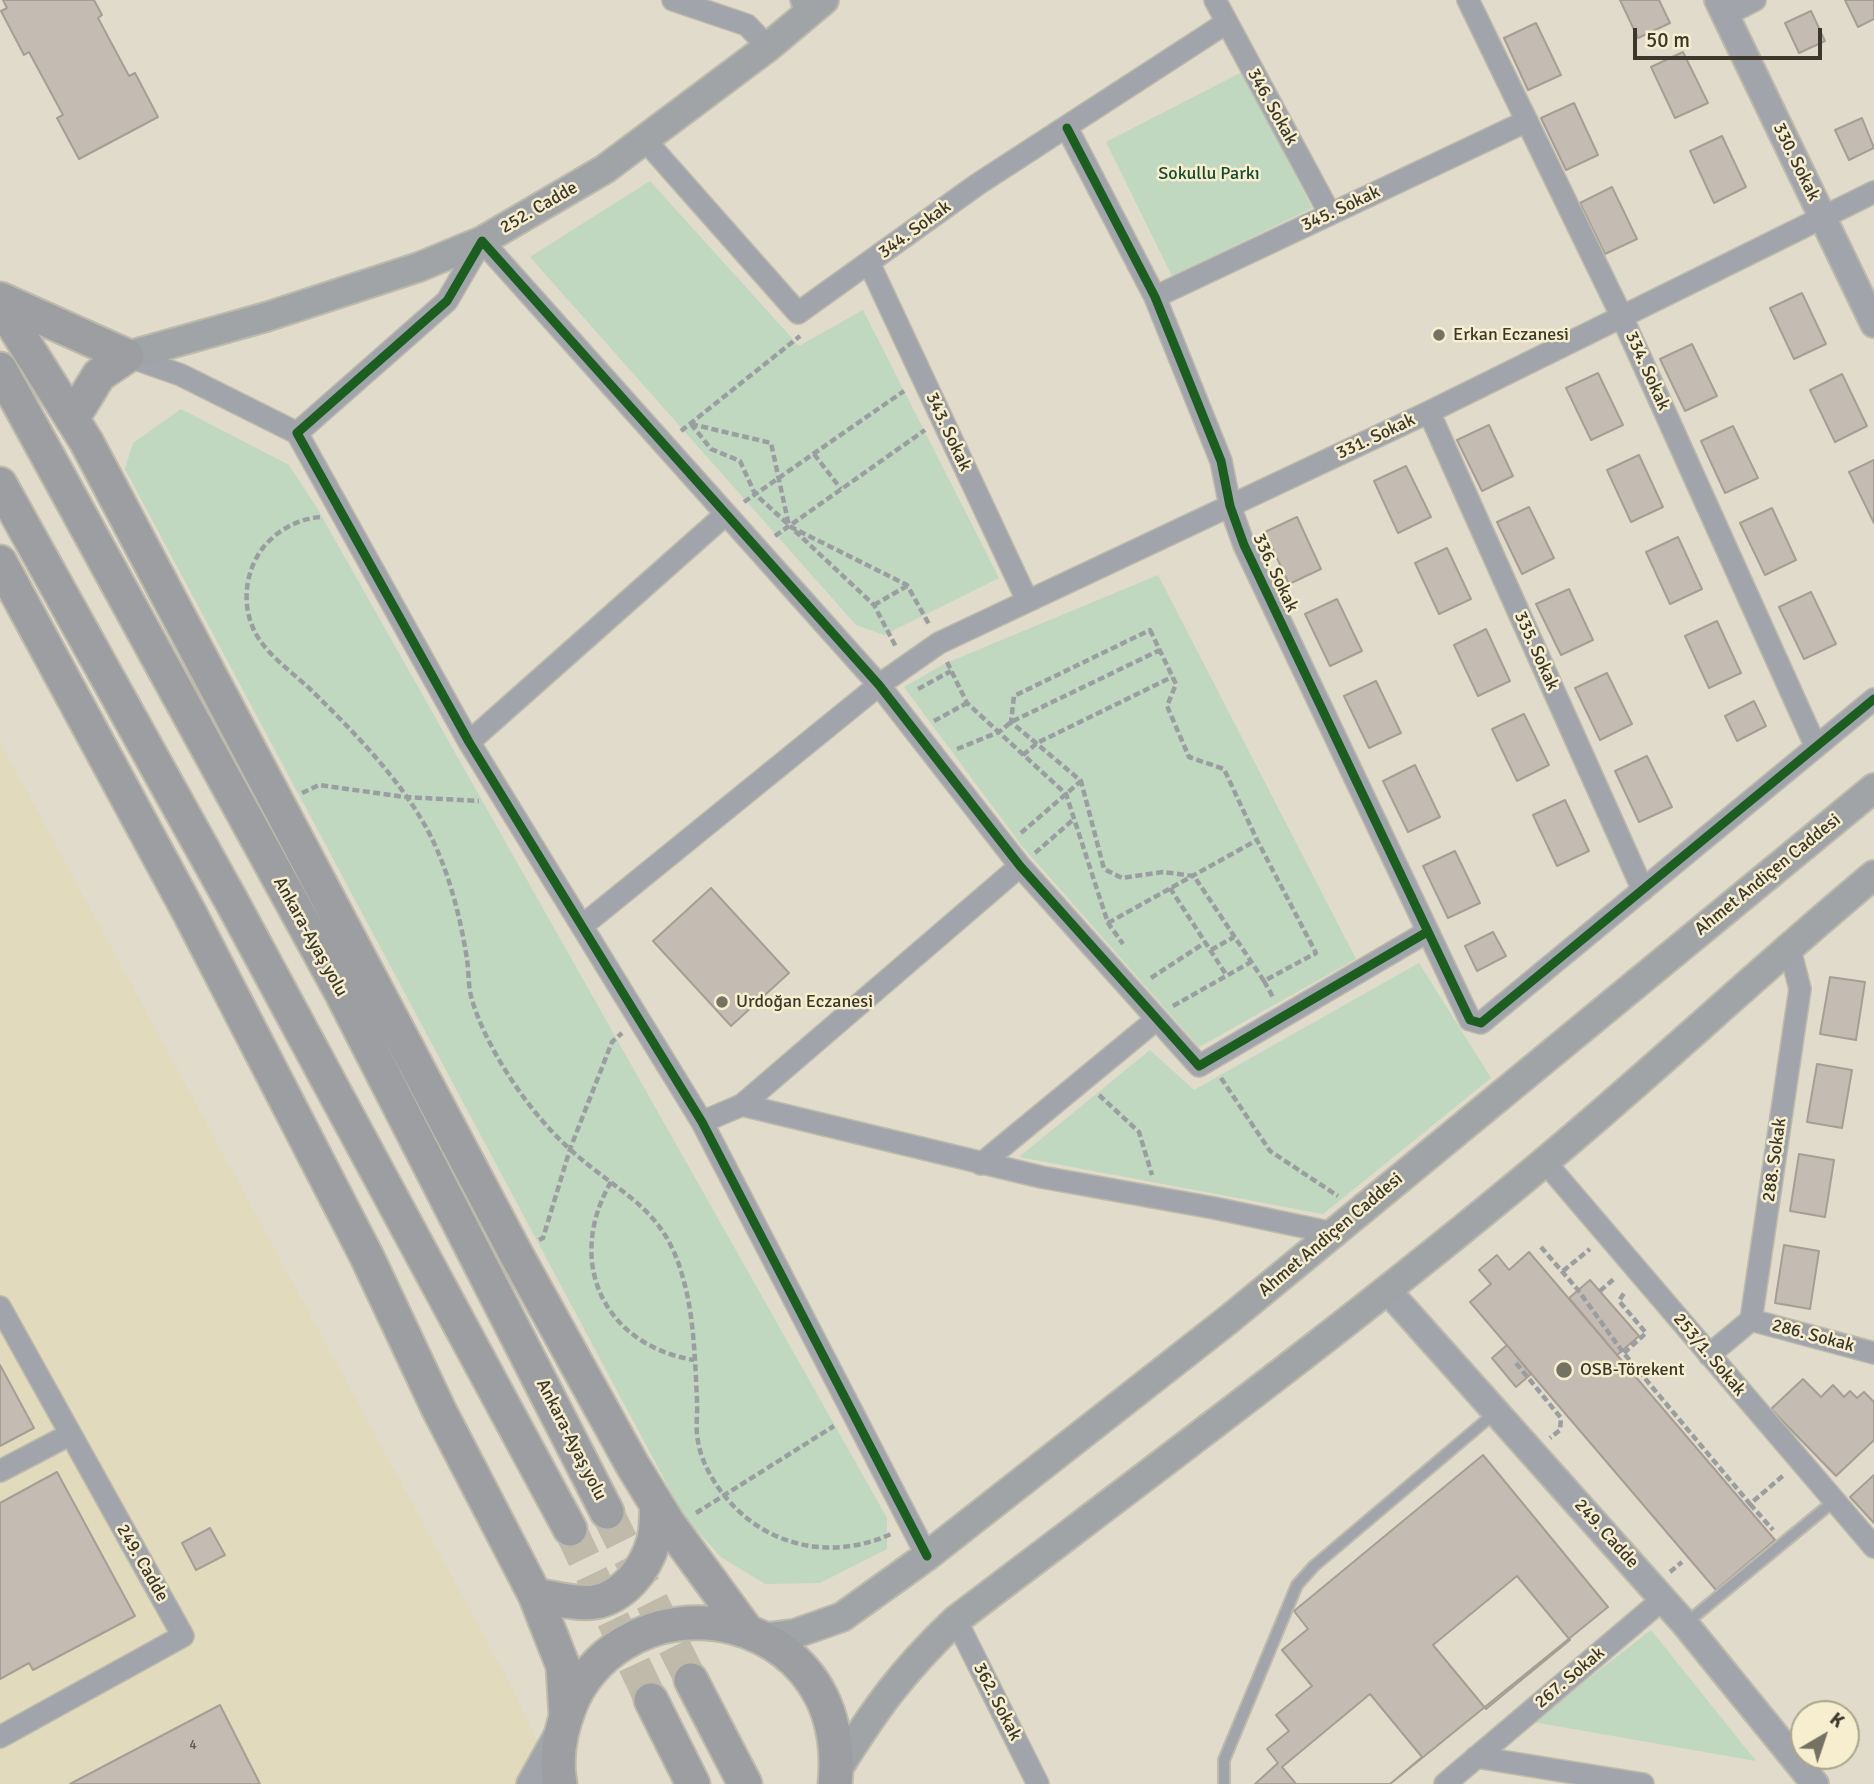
<!DOCTYPE html>
<meta charset="utf-8">
<style>
body{margin:0}
#map{position:relative;width:1874px;height:1784px;overflow:hidden;background:#e0dbca;font-family:Signika,sans-serif}
canvas{display:block}
.north{position:absolute;left:1790px;top:1700px;width:70px;height:70px;box-sizing:border-box;background:#f6eece;border:2px solid #aba58d;border-radius:50%;rotate:39deg;font-size:19px;font-weight:700;line-height:28px;text-align:center;color:#3b382b}
.north::after{content:'';display:block;margin:auto;width:24px;height:32px;background:#757163;clip-path:polygon(50% 0,100% 100%,50% 72%,0 100%)}
.scale{position:absolute;left:1633px;top:28px;width:189px;height:32px;box-sizing:border-box;border:4px solid #3b382b;border-top:0;padding-left:9px;font-size:21px;line-height:24px;white-space:nowrap;color:#3b382b;-webkit-text-stroke:5px #f6eece;paint-order:stroke}
</style>
<div id="map">
<canvas width="1874" height="1784"></canvas>
<div class="north">K</div>
<div class="scale">50 m</div>
</div>
<script>
const c = document.querySelector('canvas').getContext('2d');
c.lineJoin = 'round';
function fillPath(path, color) { c.fillStyle = color; c.fill(path, 'evenodd'); }
function strokePath(path, color, width, dash) { c.strokeStyle = color; c.lineWidth = width; c.lineCap = dash ? 'butt' : 'round'; c.setLineDash(dash || []); c.stroke(path); }
function write(font, color, halo, rows, align = 'center') {
  c.font = font + ' Signika,sans-serif'; c.lineWidth = 5; c.setLineDash([]); c.textBaseline = 'middle'; c.strokeStyle = halo; c.fillStyle = color; for (const [text, x, y, turn = 0] of rows) {
    c.save(); c.translate(x, y); c.rotate((+turn || 0) * Math.PI / 180); c.textAlign = isNaN(turn) ? turn : align; if (halo) c.strokeText(text, 0, 0); c.fillText(text, 0, 0); c.restore();
  }
}
const built = new Path2D(`
 M0 742 508 1680 558 1784H0Z`);
const green = new Path2D(`
 M1242 72 1312 208 1172 276 1106 142Z
 M650 181 799 346 863 310 999 578 884 635 856 625 530 257Z
 M181 409 289 465 317 508 887 1518V1549L820 1583 765 1584 721 1557 684 1516 125 469 133 443Z
 M1158 575 1356 959 1199 1047 1022 846 904 687 944 664Z
 M1419 963 1491 1078 1323 1214 1019 1157 1150 1050 1194 1090Z
 M1651 1630 1756 1761 1533 1722Z`);
const building = new Path2D(`
 M3 0H94L102 15 98 18 129 76 135 73 158 117 79 159 57 118 63 115 29 52 24 55 1 11 7 8Z
 M1620 0H1659L1670 23 1638 38Z
 M1845 0H1874V19L1858 27Z
 M1811 11 1825 41 1799 53 1785 23Z
 M1536 23 1561 75 1528 90 1504 38Z
 M1683 52 1708 103 1675 118 1651 67Z
 M1574 103 1598 155 1566 170 1541 118Z
 M1862 118 1874 148 1849 160 1835 130Z
 M1722 136 1746 187 1714 203 1690 151Z
 M1612 187 1637 239 1605 254 1580 203Z
 M1802 293 1826 344 1794 359 1770 308Z
 M1692 344 1717 396 1685 411 1660 359Z
 M1598 373 1623 425 1591 440 1566 388Z
 M1842 374 1867 426 1835 442 1810 390Z
 M1489 425 1513 476 1482 491 1457 440Z
 M1733 426 1758 478 1725 493 1701 441Z
 M1639 455 1663 507 1631 522 1607 470Z
 M1874 460V523L1849 472Z
 M1406 466 1431 517 1398 533 1374 481Z
 M1529 507 1554 558 1522 574 1497 522Z
 M1772 508 1796 560 1765 575 1740 523Z
 M1297 517 1321 569 1289 584 1265 532Z
 M1678 537 1702 589 1670 604 1646 552Z
 M1447 548 1471 599 1439 614 1415 563Z
 M1569 589 1593 640 1561 655 1536 604Z
 M1811 592 1836 644 1804 659 1779 607Z
 M1337 599 1362 651 1330 666 1305 614Z
 M1717 621 1741 673 1709 688 1685 636Z
 M1486 629 1510 681 1478 696 1454 645Z
 M1607 673 1632 724 1600 740 1575 688Z
 M1376 681 1401 733 1369 748 1344 696Z
 M1754 701 1766 726 1737 741 1725 716Z
 M1524 714 1549 765 1517 781 1492 729Z
 M1647 756 1672 807 1639 822 1615 771Z
 M1415 765 1440 817 1408 832 1383 781Z
 M1565 800 1589 851 1557 866 1533 815Z
 M1455 851 1480 903 1448 918 1423 866Z
 M711 888 789 973 731 1026 653 941Z
 M1493 932 1506 956 1477 971 1465 946Z
 M1830 977 1865 982 1856 1040 1820 1034Z
 M1817 1064 1852 1070 1842 1128 1807 1122Z
 M1799 1154 1834 1160 1825 1217 1790 1211Z
 M1784 1245 1819 1251 1810 1309 1775 1303Z
 M1529 1252 1775 1540 1716 1590 1470 1302 1491 1284 1479 1270 1497 1255 1509 1270Z
 M1590 1280 1639 1336 1617 1355 1569 1298Z
 M1507 1345 1531 1374 1516 1387 1492 1358Z
 M0 1365 34 1428 0 1446Z
 M1803 1379 1821 1397 1833 1385 1844 1397 1850 1391 1857 1398 1864 1392 1874 1402V1440L1836 1476 1771 1409Z
 M1483 1455 1608 1607 1390 1784H1255L1278 1763 1267 1749 1289 1731 1276 1715 1312 1686 1282 1650 1308 1629 1294 1611Z
 M57 1472 135 1616 33 1670 29 1663 0 1679V1503Z
 M1874 1475V1523L1850 1497Z
 M210 1528 225 1555 196 1570 182 1543Z
 M1517 1576 1570 1640 1486 1709 1433 1645Z
 M1370 1694 1422 1757 1390 1784H1296L1282 1767Z
 M220 1705 260 1784H70Z`);
const trunkTunnel = new Path2D(`
 M607 1512 691 1680
 M570 1529 651 1700`);
const path = new Path2D(`
 M691 424 771 443 789 526 907 585 930 626
 M691 424 711 449 740 461 755 494 789 525
 M681 431 800 336
 M814 454 841 489
 M744 502 904 391
 M320 517C297 519 276 531 262 549 243 575 241 612 259 639 273 660 296 675 313 692 354 732 399 778 427 829 448 868 460 915 467 959 469 972 468 987 472 1000 479 1023 491 1047 504 1068 523 1099 546 1128 573 1152 622 1196 664 1207 683 1278 694 1316 695 1360 697 1400 698 1413 695 1428 698 1441 701 1462 715 1486 729 1501 770 1548 834 1560 891 1534
 M795 531 874 605 896 647
 M775 536 925 430
 M874 605 907 586
 M1150 630 1176 684 1167 706 1189 757 1224 769 1257 840 1316 953 1264 981 1194 876 1163 872 1122 878 1104 869 1081 781 1011 722 1014 696Z
 M947 662 967 703 1066 794 1108 923 1123 944
 M918 689 951 671
 M934 721 967 703
 M957 749 999 732 1011 722 1160 650
 M1023 755 1037 743 1172 677
 M302 793 319 785 405 797 479 801
 M1021 833 1081 781
 M1035 853 1074 819
 M1170 888 1227 976
 M1108 923 1257 840
 M1211 950 1234 937
 M1151 978 1206 942
 M1264 981 1274 999
 M1173 1006 1251 962
 M1221 1078 1270 1151 1338 1196
 M1099 1095 1139 1132 1152 1175
 M611 1182C565 1261 603 1345 694 1360
 M539 1240 543 1238 570 1149 612 1042 622 1033
 M1541 1247 1578 1290 1622 1351 1750 1504 1785 1474
 M1563 1271 1590 1249
 M1600 1291 1615 1278
 M1624 1353 1646 1333 1619 1301 1624 1293
 M1516 1363 1561 1418 1560 1430 1550 1438
 M1750 1504 1773 1530
 M696 1513 834 1426
 M1670 1572 1682 1562`);
const service = new Path2D(`
 M796 0 801 18
 M1685 1624 1834 1501
 M1224 1784V1760L1297 1585 1314 1566 1496 1412`);
const minor = new Path2D(`
 M673 0 747 25 768 47
 M1215 0 1330 214
 M1468 0 1622 317 1816 747
 M1726 15 1755 0
 M1067 128 1155 297 1221 461 1230 506 1244 545 1470 1020 1481 1023 1874 699
 M645 140 798 313 978 184 1226 23
 M869 263 1027 600
 M1155 297 1527 121
 M127 356 181 375 297 433
 M1429 412 1643 890
 M469 742 726 514
 M582 926 879 685 939 643 1429 412 1874 192
 M742 1105 1041 1177 1214 1208 1333 1233
 M702 1122 742 1105 1020 866
 M1545 1162 1874 1547
 M981 1164 1157 1019
 M0 1307 183 1636 0 1737
 M1751 1320 1874 1353
 M1709 1355 1751 1320 1800 989 1789 946
 M0 1471 69 1435
 M927 1556 702 1122 469 742 297 433 447 301 482 241 879 685 1020 866 1199 1066 1427 932
 M956 1620 1038 1784
 M1476 1757 1643 1784
 M1445 1784 1663 1599`);
const tertiary = new Path2D(`
 M1718 0 1874 324
 M1388 1291 1685 1624 1815 1784
 M530 1784 559 1732`);
const secondary = new Path2D(`
 M127 356 266 317 419 267 482 241 605 169 768 47 824 0
 M762 1638 794 1634 842 1617 927 1556 1228 1320 1874 788
 M836 1772C874 1710 903 1670 956 1620 1153 1470 1352 1323 1542 1164 1655 1070 1761 969 1874 875`);
const trunk = new Path2D(`
 M0 299 127 356 99 375 72 419
 M0 304 86 441 516 1254 633 1466 668 1523 747 1631
 M0 369 340 990 607 1512
 M0 484 232 902 570 1529
 M0 562 189 912 367 1257 439 1410 535 1595 563 1666 566 1715
 M535 1595C554 1598 576 1605 595 1602 623 1597 645 1570 653 1543 657 1531 656 1517 657 1505
 M691 1680 745 1784
 M651 1700 693 1784
 M560 1784C555 1757 560 1731 570 1706 580 1680 600 1657 624 1643 691 1602 785 1625 821 1696 835 1724 838 1753 835 1784`);
const cycleway = new Path2D(`
 M1067 128 1155 297 1221 461 1230 506 1244 545 1470 1020 1481 1023 1874 699
 M927 1556 702 1122 469 742 297 433 447 301 482 241 879 685 1020 866 1199 1066 1427 932`);
const markers = [
 [1439,335,7,"#757163"],
 [722,1002,7,"#757163"],
 [1564,1370,9,"#757163"]
];
const numberNames = [
 ["4",193,1745]
];
const streetNames = [
 ["346. Sokak",1272,107,61],
 ["330. Sokak",1796,162,64],
 ["252. Cadde",539,208,-30],
 ["345. Sokak",1341,209,-25],
 ["344. Sokak",915,230,-36],
 ["334. Sokak",1647,371,66],
 ["343. Sokak",948,432,65],
 ["331. Sokak",1376,437,-25],
 ["336. Sokak",1275,573,65],
 ["335. Sokak",1536,651,66],
 ["Ahmet Andiçen Caddesi",1768,875,-39],
 ["Ankara-Ayaş yolu",310,937,61],
 ["288. Sokak",1775,1160,-82],
 ["Ahmet Andiçen Caddesi",1331,1235,-40],
 ["286. Sokak",1813,1336,15],
 ["253/1. Sokak",1709,1355,50],
 ["Ankara-Ayaş yolu",571,1440,63],
 ["249. Cadde",1606,1534,48],
 ["249. Cadde",142,1563,60],
 ["267. Sokak",1570,1678,-40],
 ["362. Sokak",997,1702,63]
];
const parkNames = [
 ["Sokullu Parkı",1209,174]
];
const poiNames = [
 ["Erkan Eczanesi",1453,335],
 ["Urdoğan Eczanesi",736,1002],
 ["OSB-Törekent",1580,1370]
];
fillPath(built, '#e2dabd');
fillPath(green, '#c0d7c0');
fillPath(building, '#c4bbb2');
strokePath(building, '#a69e95', 2);
strokePath(trunkTunnel, '#bfbaaa', 33, [33, 17]);
strokePath(service, '#bdbaac', 14);
strokePath(minor, '#bdbaac', 24);
strokePath(tertiary, '#bdbaac', 30);
strokePath(secondary, '#bdbaac', 32);
strokePath(trunk, '#bdbaac', 37);
strokePath(path, '#9b9ea0', 4.5, [7, 3.5]);
strokePath(service, '#a1a5ab', 10);
strokePath(minor, '#a1a5ab', 21);
strokePath(tertiary, '#a1a5ab', 26);
strokePath(secondary, '#a0a4a7', 28);
strokePath(trunk, '#9c9ea2', 33);
strokePath(cycleway, '#1b5e20', 9);
for (const [x, y, r, color] of markers) { const dot = new Path2D(); dot.arc(x, y, r, 0, 2 * Math.PI); c.fillStyle = color; c.fill(dot); strokePath(dot, '#f6eece', 2.5); }
write('14px', '#5d594d', null, numberNames);
write('18px', '#3b382b', '#f6eece', streetNames);
write('18px', '#144b31', '#f6eece', parkNames);
write('18px', '#3b382b', '#f6eece', poiNames, 'left');
</script>
